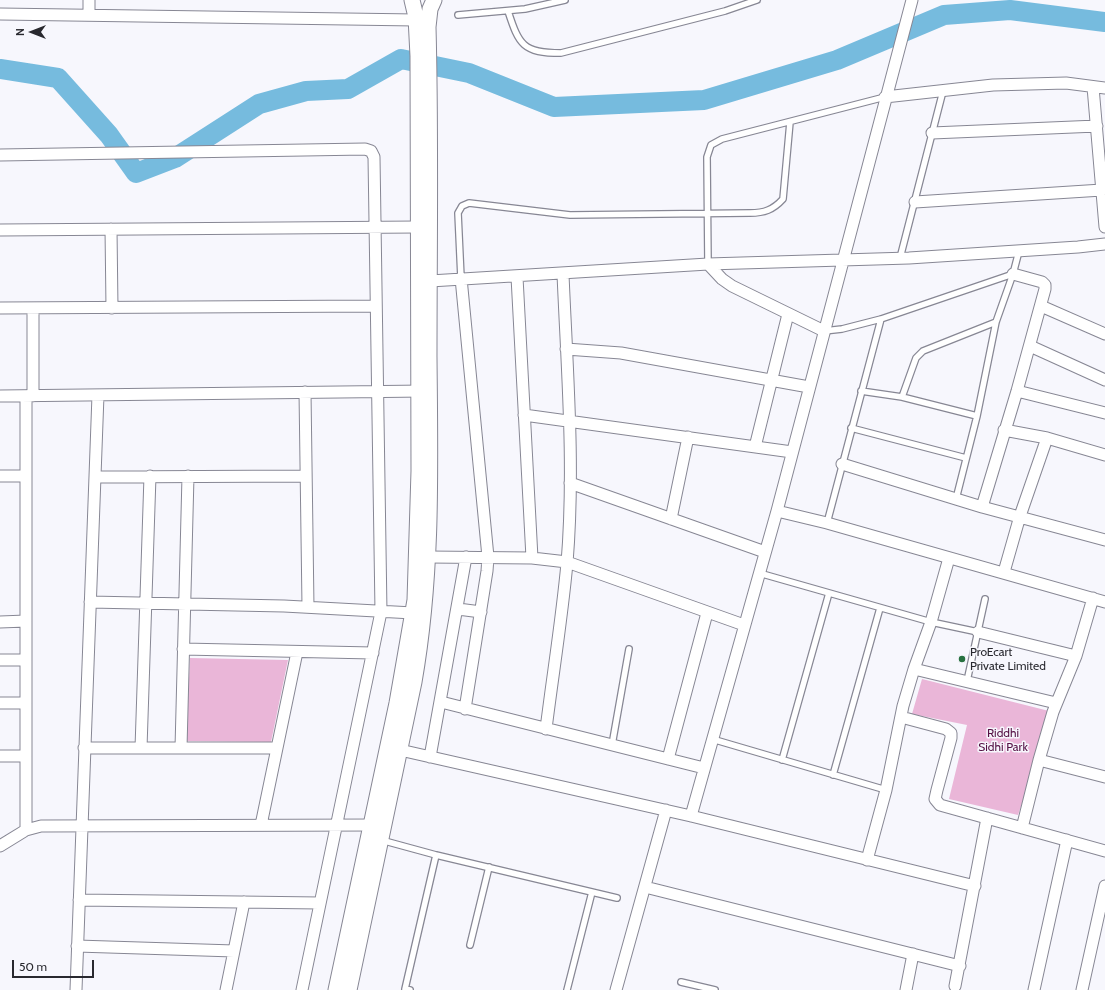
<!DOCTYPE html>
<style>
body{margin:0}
#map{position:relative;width:1105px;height:990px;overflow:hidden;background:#f7f7fd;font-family:Cabin,sans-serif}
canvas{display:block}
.north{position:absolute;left:12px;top:12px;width:40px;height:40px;-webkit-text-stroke:3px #f7f7fd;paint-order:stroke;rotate:270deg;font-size:11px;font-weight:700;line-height:16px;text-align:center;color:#29292f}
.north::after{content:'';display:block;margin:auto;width:14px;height:18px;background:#29292f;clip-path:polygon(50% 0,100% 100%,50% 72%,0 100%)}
.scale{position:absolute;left:12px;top:960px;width:82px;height:18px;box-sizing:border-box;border:2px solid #29292f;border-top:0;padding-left:5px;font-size:12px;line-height:14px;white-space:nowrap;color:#29292f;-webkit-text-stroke:3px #f7f7fd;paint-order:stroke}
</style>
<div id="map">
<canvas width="1105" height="990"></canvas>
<div class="north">N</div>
<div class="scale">50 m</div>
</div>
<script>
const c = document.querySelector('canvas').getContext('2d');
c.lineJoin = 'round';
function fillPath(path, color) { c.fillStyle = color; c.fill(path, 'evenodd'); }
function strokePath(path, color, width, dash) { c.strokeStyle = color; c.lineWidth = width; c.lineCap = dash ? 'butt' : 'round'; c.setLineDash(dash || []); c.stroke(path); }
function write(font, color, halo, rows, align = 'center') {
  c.font = font + ' Cabin,sans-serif'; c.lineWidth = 3; c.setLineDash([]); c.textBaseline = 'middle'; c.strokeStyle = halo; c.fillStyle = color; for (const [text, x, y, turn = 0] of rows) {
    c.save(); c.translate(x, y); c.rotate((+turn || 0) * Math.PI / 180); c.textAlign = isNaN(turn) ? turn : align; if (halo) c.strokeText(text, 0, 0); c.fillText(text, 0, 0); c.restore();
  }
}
const green = new Path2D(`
 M190 658 288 660 271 742 186 741Z
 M922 679 1053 712 1018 815 949 799 967 725 912 714Z`);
const river = new Path2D(`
 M0 69 58 78 109 135 136 173 175 158 259 104 306 91 348 89 401 59 469 73 554 107 704 100 837 60 944 15 1010 10 1105 22`);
const lane = new Path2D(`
 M508 11C519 45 523 53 561 53L725 11 757 0
 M458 15 525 9 565 0
 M900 258 943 91
 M708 264 707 157 711 145 722 139 885 97
 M461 278 458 213 462 206 469 203 570 215 750 213C764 213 773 210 783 199L790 122
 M824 331 842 329 881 319 1013 274
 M861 391 902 397 977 416
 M902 397 916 358 923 351 996 322
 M851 428 966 458
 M956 499 977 416 996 322 1013 274 1019 251
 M827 523 881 319
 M759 573 931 622 978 632
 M967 681 985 599
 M712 739 886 790
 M612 745 629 649
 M782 760 829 593
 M833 775 880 608
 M381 840 436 855 617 898
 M470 945 489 867
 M681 982 715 990
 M410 990 405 989 436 855
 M567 990 592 892`);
const street = new Path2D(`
 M89 0V15
 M0 14 416 20
 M1093 87 1105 227
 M885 97 993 85 1066 83 1105 88
 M932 133 1097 126
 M0 155 365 149 371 151 374 157 381 612 302 990
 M915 202 1102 190
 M111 229 112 308
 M0 230 418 227
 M708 264 722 279 732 286 824 331
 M517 277 532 558
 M461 278 488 557 487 571 465 709
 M430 281 708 264 909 258 1078 247 1105 244
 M1041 306 1105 334
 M0 308 376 306
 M33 308V396
 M1030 346 1105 380
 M566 349 621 353 809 387
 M1017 391 1105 413
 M305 392 308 607
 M0 396 425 391
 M26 396V830
 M524 415 792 452
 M1004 430 1047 438 1105 455
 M755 447 788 314
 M842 464 982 507 1105 540
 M0 476H26
 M95 477 306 476
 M570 483 765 552
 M982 507 1017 391 1045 289V285L1042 282 1013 274
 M777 511 827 523 1105 602
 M671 519 688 437
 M428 557 532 558 567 562 744 625
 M1004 572 1020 516 1047 438
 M90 602 284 606 413 613
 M458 609 481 612
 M0 622 26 621
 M978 632 1076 656
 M183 649 373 653
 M0 660H26
 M914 669 1056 703
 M441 702 704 768
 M0 703H26
 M901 717 946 729 951 733V738L937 790 935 799 940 805 1105 851
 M546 729C553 673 562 618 567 563 575 467 567 370 563 274
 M84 748H277
 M141 748 150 476
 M181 748 188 476
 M400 750 691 816 975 886
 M0 756H26
 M430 757 466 557
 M668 759 707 613
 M1039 760 1105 777
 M691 816 777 511 912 0
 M261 825 297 652
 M1022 828 1039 760 1053 712 1076 656 1093 598
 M0 846 26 830 41 826 377 825
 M867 860 886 790 903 706 914 669 931 622 949 558
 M645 887 960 966
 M79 900 320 903
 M77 946 234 951
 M955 986 987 818
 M76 990 98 395
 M226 990 244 902
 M616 990 666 810
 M906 990 913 954
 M1034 990 1067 840
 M1082 990 1105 886`);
const secondary = new Path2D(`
 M336 990 397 703 415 600 419 471 418 56 416 17 412 0
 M349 990 414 682C433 573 430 467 429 357 429 247 431 137 428 27L430 9 434 0`);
const markers = [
 [962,659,4,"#277140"]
];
const poiNames = [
 ["ProEcart",970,652],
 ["Private Limited",970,666]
];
const parkNames = [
 ["Riddhi",1003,733],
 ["Sidhi Park",1003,747]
];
fillPath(green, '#eab6d8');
strokePath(river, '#76bbde', 20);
strokePath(lane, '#878794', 8);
strokePath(street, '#878794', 13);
strokePath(secondary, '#878794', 17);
strokePath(lane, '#fff', 5.5);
strokePath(street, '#fff', 11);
strokePath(secondary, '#fff', 15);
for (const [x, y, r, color] of markers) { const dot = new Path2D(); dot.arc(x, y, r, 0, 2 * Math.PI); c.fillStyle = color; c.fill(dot); strokePath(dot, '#f7f7fd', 1.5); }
write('12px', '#29292f', '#f7f7fd', poiNames, 'left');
write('12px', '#541044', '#f7f7fd', parkNames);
</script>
